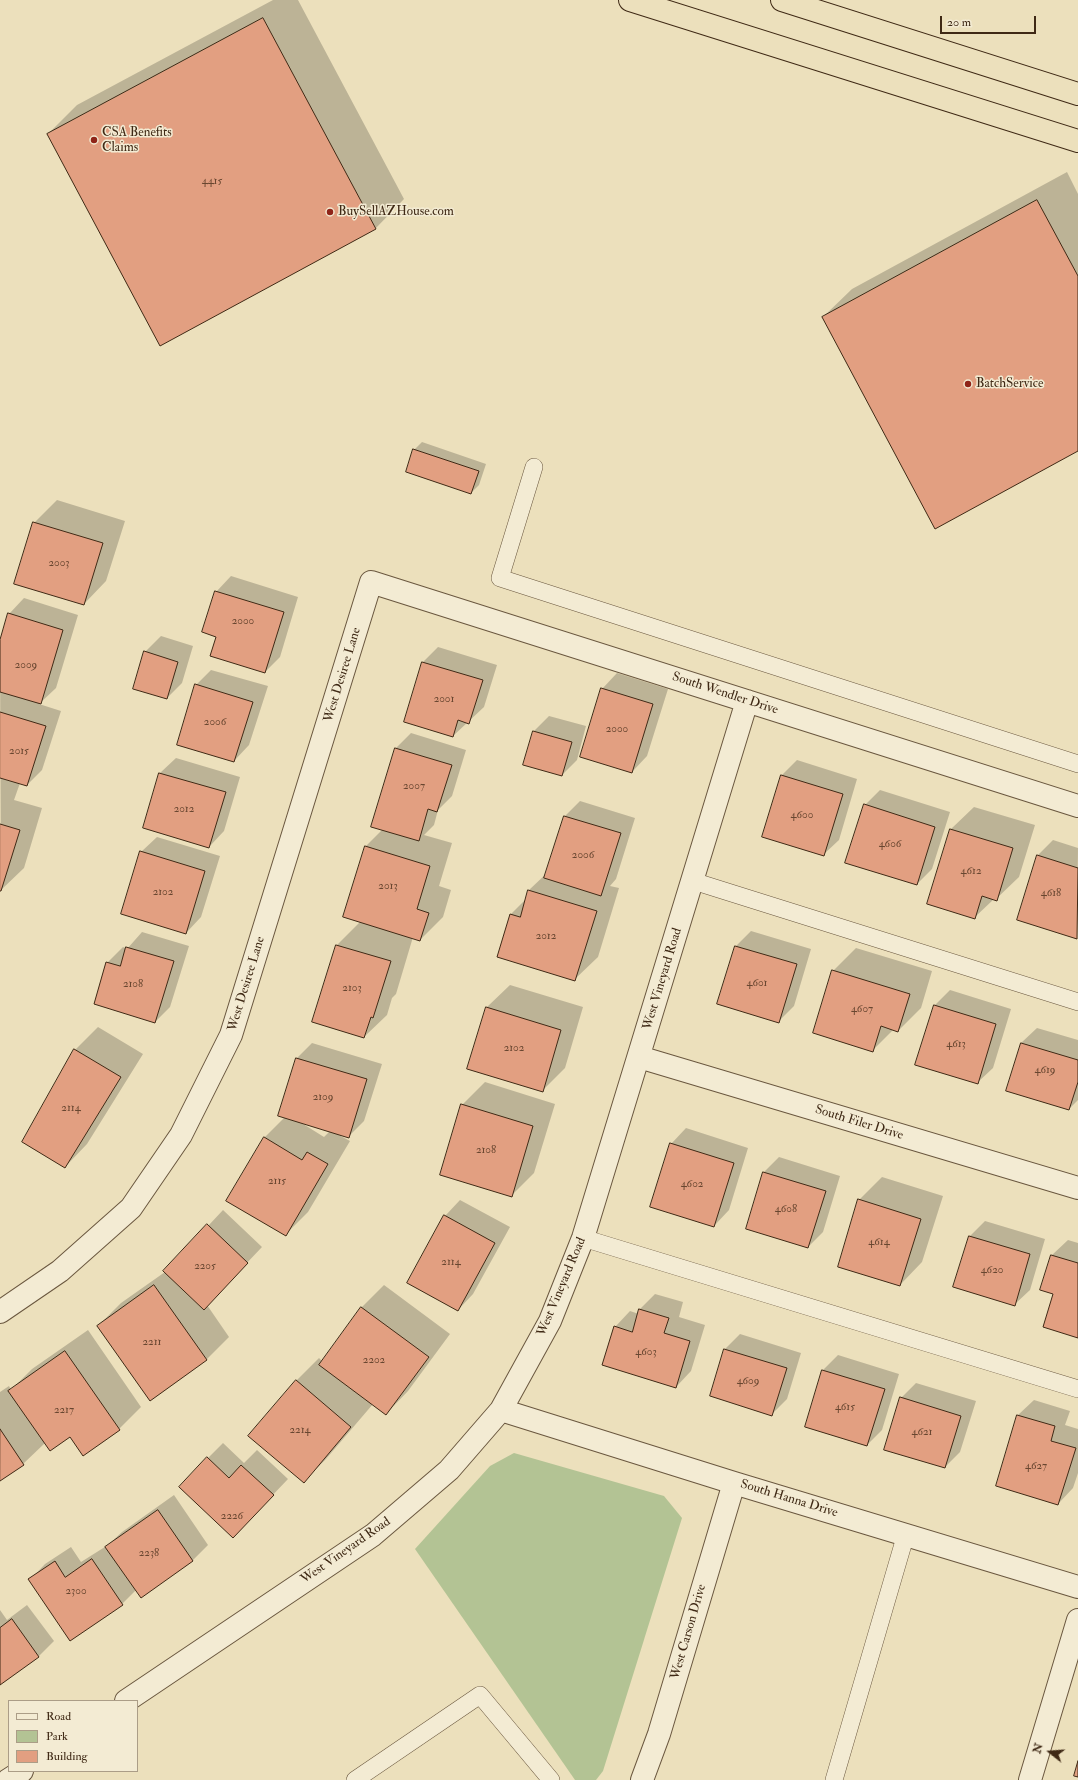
<!DOCTYPE html>
<style>
body{margin:0}
#map{position:relative;width:1078px;height:1780px;overflow:hidden;background:#ece0bc;font-family:"IM FELL Double Pica",serif}
canvas{display:block}
.legend{position:absolute;left:8px;top:1700px;width:130px;height:72px;box-sizing:border-box;background:#f3ebd3;border:1px solid #ab9d87;margin:0;padding:5px 7px;list-style:none;font-size:12px;color:#3f2915}
.legend li{display:flex;align-items:center;gap:8px;height:20px}
.legend b{width:20px;border:1px solid #ab9d87}
.north{position:absolute;left:1030px;top:1732px;width:40px;height:40px;-webkit-text-stroke:3px #f3ebd3;paint-order:stroke;rotate:287deg;font-size:11px;font-weight:700;line-height:16px;text-align:center;color:#3f2915}
.north::after{content:'';display:block;margin:auto;width:14px;height:18px;background:#3f2915;clip-path:polygon(50% 0,100% 100%,50% 72%,0 100%)}
.scale{position:absolute;left:940px;top:16px;width:96px;height:18px;box-sizing:border-box;border:2px solid #3f2915;border-top:0;padding-left:5px;font-size:12px;line-height:14px;white-space:nowrap;color:#3f2915;-webkit-text-stroke:3px #f3ebd3;paint-order:stroke}
</style>
<div id="map">
<canvas width="1078" height="1780"></canvas>
<ul class="legend">
<li><b style="height:5px;background:#f3ebd3"></b>Road</li>
<li><b style="height:11px;background:#b3c394"></b>Park</li>
<li><b style="height:11px;background:#e29f81"></b>Building</li>
</ul>
<div class="north">N</div>
<div class="scale">20 m</div>
</div>
<script>
const c = document.querySelector('canvas').getContext('2d');
c.lineJoin = 'round';
function fillPath(path, color) { c.fillStyle = color; c.fill(path, 'evenodd'); }
function strokePath(path, color, width, dash) { c.strokeStyle = color; c.lineWidth = width; c.lineCap = dash ? 'butt' : 'round'; c.setLineDash(dash || []); c.stroke(path); }
function write(font, color, halo, rows, align = 'center') {
  c.font = font + ' "IM FELL Double Pica",serif'; c.lineWidth = 3; c.setLineDash([]); c.textBaseline = 'middle'; c.strokeStyle = halo; c.fillStyle = color; for (const [text, x, y, turn = 0] of rows) {
    c.save(); c.translate(x, y); c.rotate((+turn || 0) * Math.PI / 180); c.textAlign = isNaN(turn) ? turn : align; if (halo) c.strokeText(text, 0, 0); c.fillText(text, 0, 0); c.restore();
  }
}
const green = new Path2D(`
 M514 1453 664 1496 682 1518 603 1771 596 1780H575L415 1549 490 1466Z`);
const shadow = new Path2D(`
 M273 0H298L404 199 376 228 48 134 77 105Z
 M1067 172 1078 194V450L823 317 852 289Z
 M422 442 486 464 479 485 471 493 414 450Z
 M57 500 125 521 106 581 84 604 34 523Z
 M231 576 298 597 280 657 265 672 217 636 216 592Z
 M24 598 78 615 56 688 39 704 61 711 42 770 27 785 20 783 14 800 42 808 24 868 1 890 0 643 9 614Z
 M161 636 193 646 182 683 167 698 145 652Z
 M438 647 497 665 484 707 453 736 423 662Z
 M211 670 268 686 249 745 234 761 196 685Z
 M617 673 668 689 647 756 632 772 602 689Z
 M549 716 586 726 577 760 562 775 534 731Z
 M411 733 466 750 452 796 438 810 434 825 424 835 452 843 439 886 451 890 443 917 420 940 413 937 396 994 392 998 387 1015 364 1037 313 1022 337 945 361 921 366 846 383 829 396 748Z
 M176 758 240 777 224 831 209 847 144 828 160 773Z
 M797 760 857 779 839 840 823 855 781 776Z
 M880 790 950 812 932 869 917 884 865 805Z
 M580 801 635 818 616 879 610 886 619 888 598 957 575 979 511 914 527 898 529 890 548 872 565 816Z
 M974 807 1035 825 1019 877 996 899H994L975 917 929 903 951 829Z
 M157 837 220 856 201 917 186 933 141 852Z
 M1053 840 1078 848 1077 938 1018 920 1038 855Z
 M751 931 811 949 794 1006 778 1022 719 1003 736 946Z
 M142 932 189 946 170 1007 155 1022 107 963 123 947 127 949Z
 M856 948 932 971 921 1008 898 1031 894 1029 873 1050 833 971Z
 M510 985 583 1007 565 1068 542 1091 487 1007Z
 M950 990 1011 1009 993 1068 977 1083 935 1005Z
 M98 1027 143 1054 87 1144 65 1167 75 1050Z
 M1037 1028 1078 1040V1100L1069 1109 1007 1090 1021 1043Z
 M312 1043 382 1064 364 1121 349 1136 337 1134 350 1141 308 1212 285 1235 227 1200 265 1137 285 1117 280 1115 297 1058ZM300 1122 330 1131 324 1137Z
 M485 1082 555 1104 534 1173 511 1196 462 1105Z
 M686 1128 748 1148 729 1210 714 1226 671 1144Z
 M779 1157 840 1176 823 1232 808 1247 764 1172Z
 M882 1177 943 1196 922 1262 900 1285 859 1200Z
 M460 1200 510 1227 473 1294 458 1310 445 1216Z
 M223 1210 262 1247 207 1305 229 1337 206 1360 98 1326 121 1303 165 1272Z
 M985 1221 1045 1239 1030 1290 1014 1305 954 1287 970 1236Z
 M1068 1240 1078 1243V1337L1054 1293 1042 1290 1052 1255Z
 M384 1285 450 1334 408 1391 386 1414 373 1404 326 1459 304 1481 296 1381 319 1358 322 1361 362 1307Z
 M655 1294 683 1302 679 1317 705 1325 691 1371 676 1387 615 1327 630 1311 639 1314 640 1309Z
 M88 1330 141 1407 119 1429 70 1436 45 1443 23 1464 0 1480V1392L9 1386 11 1390 32 1369Z
 M740 1334 801 1353 787 1399 772 1414 711 1396 725 1349Z
 M838 1355 899 1374 882 1430 867 1445 823 1370Z
 M916 1383 976 1401 960 1452 945 1467 901 1398Z
 M1034 1400 1070 1411 1065 1425 1078 1429V1473L1073 1488 1058 1504 997 1485 1018 1415Z
 M223 1443 244 1463 257 1450 288 1479 248 1521 208 1458Z
 M174 1495 208 1545 193 1560 141 1596 136 1590 122 1604 30 1580 45 1564 71 1547 81 1562 108 1545 122 1532Z
 M27 1605 54 1641 38 1657 0 1684V1610L7 1620Z`);
const building = new Path2D(`
 M263 18 376 229 160 346 47 134Z
 M1037 200 1078 276V451L935 529 822 317Z
 M413 449 479 471 471 494 406 472Z
 M33 522 103 543 84 605 14 584Z
 M215 591 284 612 265 673 210 656 216 637 202 632Z
 M8 613 63 630 41 704 0 692V640Z
 M144 651 178 662 167 699 133 689Z
 M422 662 483 680 469 724 458 720 453 737 404 722Z
 M195 684 253 702 234 762 177 745Z
 M601 688 653 704 632 773 580 757Z
 M0 712 46 726 27 786 0 778Z
 M533 731 572 742 562 776 523 765Z
 M395 748 452 765 437 812 428 809 419 841 371 827Z
 M159 773 226 792 209 848 143 828Z
 M781 775 843 794 824 856 762 837Z
 M864 804 935 827 917 885 845 863Z
 M564 816 621 833 601 896 544 878Z
 M0 824 20 830 1 891H0Z
 M950 829 1013 848 997 901 982 896 975 919 927 904Z
 M365 846 430 866 417 909 429 913 420 941 343 917Z
 M140 851 205 871 186 934 121 914Z
 M1037 855 1078 868 1077 939 1017 920Z
 M528 890 597 911 575 981 497 957 510 914 520 917Z
 M336 945 391 961 373 1018 371 1017 364 1038 312 1022Z
 M735 946 797 964 779 1023 717 1004Z
 M126 947 174 961 155 1023 94 1004 106 962 120 966Z
 M832 970 910 994 898 1032 881 1026 873 1052 813 1033Z
 M934 1005 996 1024 978 1084 915 1065Z
 M486 1007 561 1030 543 1092 467 1069Z
 M1021 1043 1078 1060V1082L1069 1110 1006 1091Z
 M74 1049 121 1077 65 1168 22 1142Z
 M296 1058 367 1079 349 1138 278 1116Z
 M461 1104 533 1126 512 1197 440 1175Z
 M264 1137 302 1160 307 1152 328 1164 286 1236 226 1201Z
 M670 1143 734 1163 714 1227 650 1207Z
 M763 1172 826 1191 808 1248 746 1229Z
 M858 1199 921 1219 900 1286 838 1267Z
 M444 1215 495 1243 458 1311 407 1283Z
 M207 1224 248 1263 204 1310 163 1271Z
 M969 1236 1030 1254 1015 1306 953 1287Z
 M1051 1255 1078 1263V1338L1043 1327 1053 1294 1040 1290Z
 M154 1285 207 1360 150 1401 97 1326Z
 M361 1307 429 1357 386 1415 319 1365Z
 M639 1309 669 1318 664 1333 690 1341 676 1388 602 1365 614 1326 632 1332Z
 M724 1349 787 1368 772 1416 710 1396Z
 M65 1351 120 1430 83 1456 70 1437 50 1451 8 1391Z
 M822 1370 885 1389 867 1446 805 1427Z
 M296 1380 351 1427 304 1483 248 1436Z
 M900 1397 961 1416 945 1468 884 1450Z
 M1017 1415 1055 1426 1051 1441 1076 1448 1058 1505 996 1486Z
 M0 1429 24 1465 0 1481Z
 M207 1457 229 1478 241 1465 274 1495 233 1538 179 1487Z
 M158 1510 193 1561 141 1598 105 1547Z
 M92 1559 123 1605 70 1641 28 1579 55 1561 65 1577Z
 M12 1619 39 1657 0 1685V1628Z
 M1078 1761V1777L1074 1776Z`);
const service = new Path2D(`
 M534 467 500 578 1078 764
 M693 881 1078 1002
 M583 1238 1078 1389
 M355 1780 480 1695 551 1780
 M834 1780 906 1534`);
const minor = new Path2D(`
 M639 1057 1078 1188
 M0 1312 60 1271 131 1208 181 1135 231 1035 371 582 1078 806
 M501 1410 734 1483 1078 1587
 M126 1701 373 1535 449 1470 501 1410 550 1321 583 1238 747 701
 M8 1780 22 1771
 M642 1780 659 1734 734 1483
 M1030 1780 1078 1620`);
const motorway = new Path2D(`
 M630 0 1078 141
 M782 0 1078 94`);
const markers = [
 [94,140,4,"#8f2418"],
 [330,212,4,"#8f2418"],
 [968,384,4,"#8f2418"]
];
const numberNames = [
 ["4415",212,182],
 ["2003",59,564],
 ["2000",243,622],
 ["2009",26,666],
 ["2001",444,700],
 ["2006",215,723],
 ["2000",617,730],
 ["2015",19,752],
 ["2007",414,787],
 ["2012",184,810],
 ["4600",802,816],
 ["4606",890,845],
 ["2006",583,856],
 ["4612",971,872],
 ["2013",388,887],
 ["2102",163,893],
 ["4618",1051,894],
 ["2012",546,937],
 ["4601",757,984],
 ["2108",133,985],
 ["2103",352,989],
 ["4607",862,1010],
 ["4613",956,1045],
 ["2102",514,1049],
 ["4619",1045,1071],
 ["2109",323,1098],
 ["2114",71,1109],
 ["2108",486,1151],
 ["2115",277,1182],
 ["4602",692,1185],
 ["4608",786,1210],
 ["4614",879,1243],
 ["2114",451,1263],
 ["2205",205,1267],
 ["4620",992,1271],
 ["2211",152,1343],
 ["4603",646,1353],
 ["2202",374,1361],
 ["4609",748,1382],
 ["4615",845,1408],
 ["2217",64,1411],
 ["2214",300,1431],
 ["4621",922,1433],
 ["4627",1036,1467],
 ["2226",232,1517],
 ["2238",149,1554],
 ["2300",76,1592]
];
const poiNames = [
 ["CSA Benefits",102,133],
 ["Claims",102,148],
 ["BuySellAZHouse.com",338,212],
 ["BatchService",976,384]
];
const streetNames = [
 ["West Desiree Lane",343,675,-73],
 ["South Wendler Drive",725,694,18],
 ["West Vineyard Road",663,979,-73],
 ["West Desiree Lane",247,984,-73],
 ["South Filer Drive",859,1123,17],
 ["West Vineyard Road",562,1287,-67],
 ["South Hanna Drive",789,1499,17],
 ["West Vineyard Road",346,1551,-35],
 ["West Carson Drive",689,1632,-74]
];
fillPath(green, '#b3c394');
fillPath(shadow, '#0003');
fillPath(building, '#e29f81');
strokePath(building, '#3f2915', 1);
strokePath(service, '#6a573f', 18);
strokePath(minor, '#6a573f', 24);
strokePath(motorway, '#3f2915', 24);
strokePath(service, '#f3ebd3', 17);
strokePath(minor, '#f3ebd3', 22);
strokePath(motorway, '#ece0bc', 22);
for (const [x, y, r, color] of markers) { const dot = new Path2D(); dot.arc(x, y, r, 0, 2 * Math.PI); c.fillStyle = color; c.fill(dot); strokePath(dot, '#f3ebd3', 1.5); }
write('11px', '#684630', null, numberNames);
write('13px', '#3f2915', '#f3ebd3', poiNames, 'left');
write('13px', '#3f2915', '#f3ebd3', streetNames);
</script>
